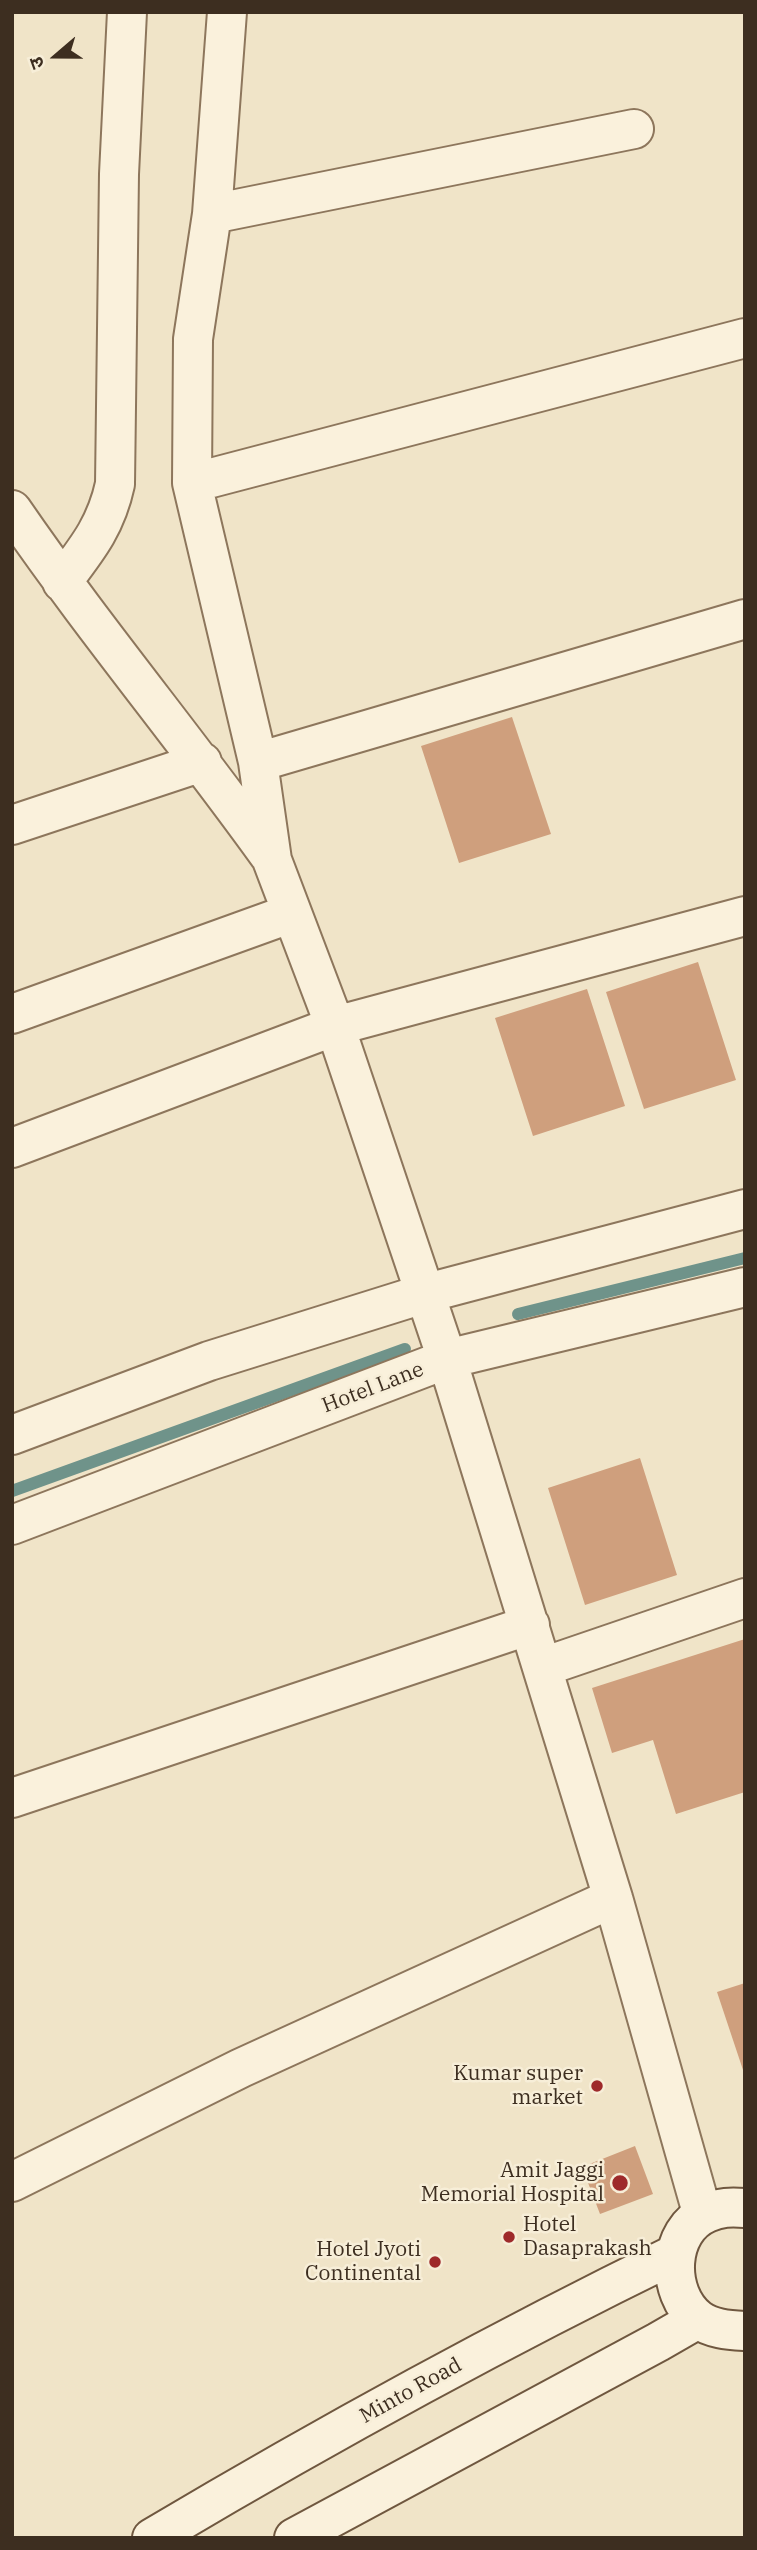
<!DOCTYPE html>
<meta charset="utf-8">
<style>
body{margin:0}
#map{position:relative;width:757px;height:2550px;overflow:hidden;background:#f0e4c8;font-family:"IBM Plex Serif","Noto Sans Devanagari",serif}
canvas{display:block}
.frame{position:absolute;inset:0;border:14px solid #3d2e20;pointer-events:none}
.north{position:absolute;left:21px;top:21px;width:70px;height:70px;-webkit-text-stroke:5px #f7eed8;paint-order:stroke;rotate:250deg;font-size:19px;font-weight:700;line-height:28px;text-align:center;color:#3d2e20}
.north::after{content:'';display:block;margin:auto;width:24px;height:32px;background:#3d2e20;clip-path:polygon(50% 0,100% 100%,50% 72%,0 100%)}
</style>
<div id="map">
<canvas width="757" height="2550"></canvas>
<div class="frame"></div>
<div class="north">उ</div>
</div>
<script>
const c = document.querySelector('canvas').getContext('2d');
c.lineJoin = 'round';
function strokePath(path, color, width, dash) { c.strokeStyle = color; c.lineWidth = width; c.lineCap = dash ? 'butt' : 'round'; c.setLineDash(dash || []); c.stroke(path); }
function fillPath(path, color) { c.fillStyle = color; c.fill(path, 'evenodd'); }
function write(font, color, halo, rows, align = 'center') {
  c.font = font + ' "IBM Plex Serif",serif'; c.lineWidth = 5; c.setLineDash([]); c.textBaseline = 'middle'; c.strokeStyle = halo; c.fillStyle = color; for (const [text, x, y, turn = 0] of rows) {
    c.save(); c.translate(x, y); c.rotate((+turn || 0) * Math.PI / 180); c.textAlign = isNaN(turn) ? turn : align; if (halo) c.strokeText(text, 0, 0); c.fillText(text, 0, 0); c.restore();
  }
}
const stream = new Path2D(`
 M518 1314 745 1258
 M12 1491 405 1349`);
const building = new Path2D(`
 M512 717 551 834 459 863 421 746Z
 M698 962 736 1080 644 1109 606 992Z
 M587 989 625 1106 533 1136 495 1018Z
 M640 1458 677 1575 585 1605 548 1488Z
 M745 1639V1792L676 1814 653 1740 612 1753 592 1688Z
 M745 1983V2073H744L717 1992Z
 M635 2146 653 2194 600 2214 582 2167Z`);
const street = new Path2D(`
 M227 12 212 214 193 339 192 483 258 762 272 860 335 1026 447 1359 613 1898 699 2202 705 2213
 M212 214 634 129
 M192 483 745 338
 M12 510C93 628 185 738 269 855
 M62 582C87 549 106 526 115 484L119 174 127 12
 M258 762 745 619
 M12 825 202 762
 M12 1014 292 913
 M12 1148 335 1026 745 916
 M12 1435 209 1361 423 1294 745 1209
 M12 1525 447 1359 745 1287
 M543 1667 745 1598
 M12 1798 530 1625
 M12 2182 241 2068 613 1898`);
const secondary = new Path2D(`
 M745 2208C731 2207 720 2207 707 2213 667 2230 665 2293 698 2319 711 2329 729 2330 745 2331
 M152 2538C322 2437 497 2341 675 2254
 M294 2538 658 2342 698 2319`);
const markers = [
 [597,2086,7,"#9e2a2b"],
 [620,2183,9,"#9e2a2b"],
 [509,2237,7,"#9e2a2b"],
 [435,2262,7,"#9e2a2b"]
];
const streetNames = [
 ["Hotel Lane",373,1388,-21],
 ["Minto Road",411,2391,-29]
];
const poiNames = [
 ["Kumar super",583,2074],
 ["market",583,2098],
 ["Amit Jaggi",604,2171],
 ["Memorial Hospital",604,2195],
 ["Hotel",523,2225,"left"],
 ["Dasaprakash",523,2249,"left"],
 ["Hotel Jyoti",421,2250],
 ["Continental",421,2274]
];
strokePath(stream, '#6f938a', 12);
fillPath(building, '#cf9f7d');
strokePath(street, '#8d765c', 42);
strokePath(secondary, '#6f573f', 42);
strokePath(street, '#faf1dc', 38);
strokePath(secondary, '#faf1dc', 38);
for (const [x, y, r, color] of markers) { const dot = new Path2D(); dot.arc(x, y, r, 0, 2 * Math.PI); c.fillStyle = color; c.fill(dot); strokePath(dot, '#f7eed8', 2.5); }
write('21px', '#3d2e20', '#f7eed8', streetNames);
write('21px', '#3d2e20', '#f7eed8', poiNames, 'right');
</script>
